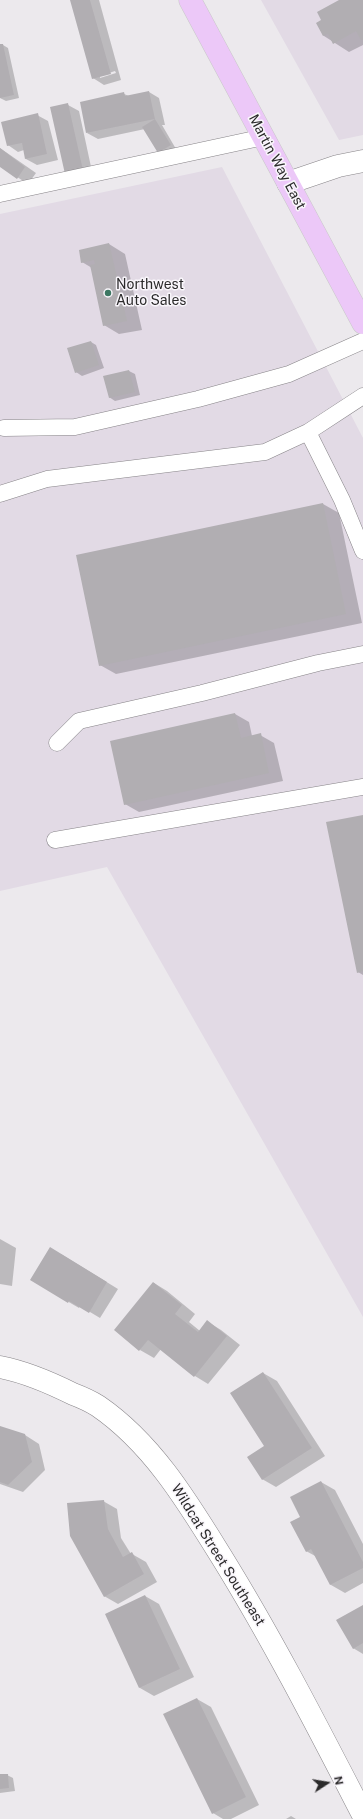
<!DOCTYPE html>
<style>
body{margin:0}
#map{position:relative;width:363px;height:1819px;overflow:hidden;background:#ece9ed;font-family:"Public Sans",sans-serif}
canvas{display:block}
.north{position:absolute;left:307px;top:1763px;width:40px;height:40px;-webkit-text-stroke:3px #f9f6fb;paint-order:stroke;rotate:78deg;font-size:11px;font-weight:700;line-height:16px;text-align:center;color:#2b2a2b}
.north::after{content:'';display:block;margin:auto;width:14px;height:18px;background:#2b2a2b;clip-path:polygon(50% 0,100% 100%,50% 72%,0 100%)}
</style>
<div id="map">
<canvas width="363" height="1819"></canvas>
<div class="north">N</div>
</div>
<script>
const c = document.querySelector('canvas').getContext('2d');
c.lineJoin = 'round';
function fillPath(path, color) { c.fillStyle = color; c.fill(path, 'evenodd'); }
function strokePath(path, color, width, dash) { c.strokeStyle = color; c.lineWidth = width; c.lineCap = dash ? 'butt' : 'round'; c.setLineDash(dash || []); c.stroke(path); }
function write(font, color, halo, rows, align = 'center') {
  c.font = font + ' "Public Sans",sans-serif'; c.lineWidth = 3; c.setLineDash([]); c.textBaseline = 'middle'; c.strokeStyle = halo; c.fillStyle = color; for (const [text, x, y, turn = 0] of rows) {
    c.save(); c.translate(x, y); c.rotate((+turn || 0) * Math.PI / 180); c.textAlign = isNaN(turn) ? turn : align; if (halo) c.strokeText(text, 0, 0); c.fillText(text, 0, 0); c.restore();
  }
}
const built = new Path2D(`
 M261 0H363V135L339 140Z
 M222 167 363 438V1317L107 867 0 891V214Z`);
const shadow = new Path2D(`
 M71 0H99L121 80 104 85 93 78ZM115 71 116 73 100 78V76Z
 M341 0H363V45L349 52 324 36 317 23 322 21Z
 M0 45H3L8 48 19 98 6 101 0 98Z
 M149 92 159 98 165 125H162L176 149 165 156 145 129 98 139 87 133 124 94 129 96Z
 M68 105 79 111 93 176 66 173Z
 M37 115 48 121 58 160 37 165 26 159 24 150 18 152 8 145Z
 M0 148 36 173 28 184 0 166Z
 M109 244 125 254 142 330 119 334 104 325 92 268 82 262Z
 M91 342 96 345 104 368 82 376 76 372Z
 M129 371 135 374 140 395 115 401 109 397Z
 M323 504 339 513 362 623 116 674 100 665Z
 M235 714 249 722 252 736 260 735 274 743 283 781 139 812 125 804Z
 M363 816V975L358 972Z
 M0 1239 16 1248 12 1286 0 1284Z
 M61 1254 118 1289 100 1318 80 1306 79 1308 31 1280Z
 M154 1283 167 1291 195 1314 189 1322 200 1331 208 1322 221 1330 240 1345 208 1384 195 1376 161 1349 154 1358 140 1350Z
 M263 1373 277 1381 325 1456 276 1487 262 1479 265 1446Z
 M0 1427 25 1435 39 1444 45 1470 23 1492 0 1484Z
 M321 1482 335 1490 363 1544V1583L345 1593 331 1585 317 1557 306 1551 301 1517Z
 M103 1501 117 1509 121 1538 131 1554H132L146 1562 157 1582 118 1604 104 1596Z
 M145 1596 159 1604 194 1677 154 1696 140 1688 106 1614Z
 M363 1606V1654L353 1648Z
 M197 1699 211 1707 259 1805 231 1819H223L213 1813Z
 M0 1775H7L13 1778 15 1791 0 1793Z
 M291 1816 296 1819H286Z`);
const building = new Path2D(`
 M70 0H90L111 74 92 79Z
 M339 0H363V40H361L356 31 333 44 328 34 323 36 316 23 321 20 317 12Z
 M0 44H3L14 95 0 98Z
 M149 91 155 119 171 145 158 153 142 127 155 119 86 133 80 102 124 92 125 96Z
 M68 103 83 170 65 174 50 107Z
 M38 113 47 154 25 159 22 143 7 146 1 122Z
 M0 148 25 167 17 179 0 167Z
 M109 243 127 321 103 326 90 265 95 264 94 260 81 263 79 250Z
 M91 341 99 365 75 373 67 348Z
 M129 370 135 392 109 398 103 376Z
 M323 503 346 614 99 666 76 555Z
 M235 713 241 738 261 733 269 773 124 805 110 741Z
 M363 815V971L357 973 326 822Z
 M50 1247 107 1282 89 1313 69 1301 68 1303 30 1280Z
 M153 1282 182 1305 175 1314 198 1332 207 1320 227 1336 194 1377 148 1340 139 1351 114 1330Z
 M263 1372 312 1448 262 1480 247 1457 264 1446 230 1393Z
 M0 1426 25 1434 32 1462 8 1485 0 1482Z
 M321 1481 363 1562V1568L330 1585 311 1549 306 1552 290 1522 300 1517 290 1497Z
 M104 1500 108 1529 123 1557 132 1552 144 1574 104 1597 70 1536 67 1503Z
 M145 1595 180 1669 139 1688 105 1614Z
 M363 1605V1643L353 1649 336 1620Z
 M197 1698 246 1797 212 1814 163 1714Z
 M0 1774H8L9 1788 0 1789Z`);
const service = new Path2D(`
 M0 194 264 137
 M4 428 75 427 198 399 289 374 363 341
 M308 432 342 500 363 551
 M0 494 47 479 265 452 308 432 363 396
 M57 743 79 721 202 693 318 663 363 654
 M55 840 363 787`);
const minor = new Path2D(`
 M288 183 338 166 363 161
 M0 1367C26 1372 49 1382 73 1394 81 1397 90 1401 98 1406 152 1443 187 1501 221 1556 273 1640 318 1728 363 1815`);
const primary = new Path2D(`
 M190 0 363 323`);
const markers = [
 [108,293,4,"#3c7762"]
];
const streetNames = [
 ["Martin Way East",277,162,62],
 ["Wildcat Street Southeast",218,1555,58]
];
const poiNames = [
 ["Northwest",116,285],
 ["Auto Sales",116,301]
];
fillPath(built, '#e2dae5');
fillPath(shadow, '#0003');
fillPath(building, '#b1aeb2');
strokePath(service, '#878488', 17);
strokePath(minor, '#878488', 23);
strokePath(primary, '#c8c8c8', 23);
strokePath(service, '#fff', 16);
strokePath(minor, '#fff', 22);
strokePath(primary, '#ecc8f8', 22);
for (const [x, y, r, color] of markers) { const dot = new Path2D(); dot.arc(x, y, r, 0, 2 * Math.PI); c.fillStyle = color; c.fill(dot); strokePath(dot, '#f9f6fb', 1.5); }
write('14px', '#2b2a2b', '#f9f6fb', streetNames);
write('14px', '#2b2a2b', '#f9f6fb', poiNames, 'left');
</script>
